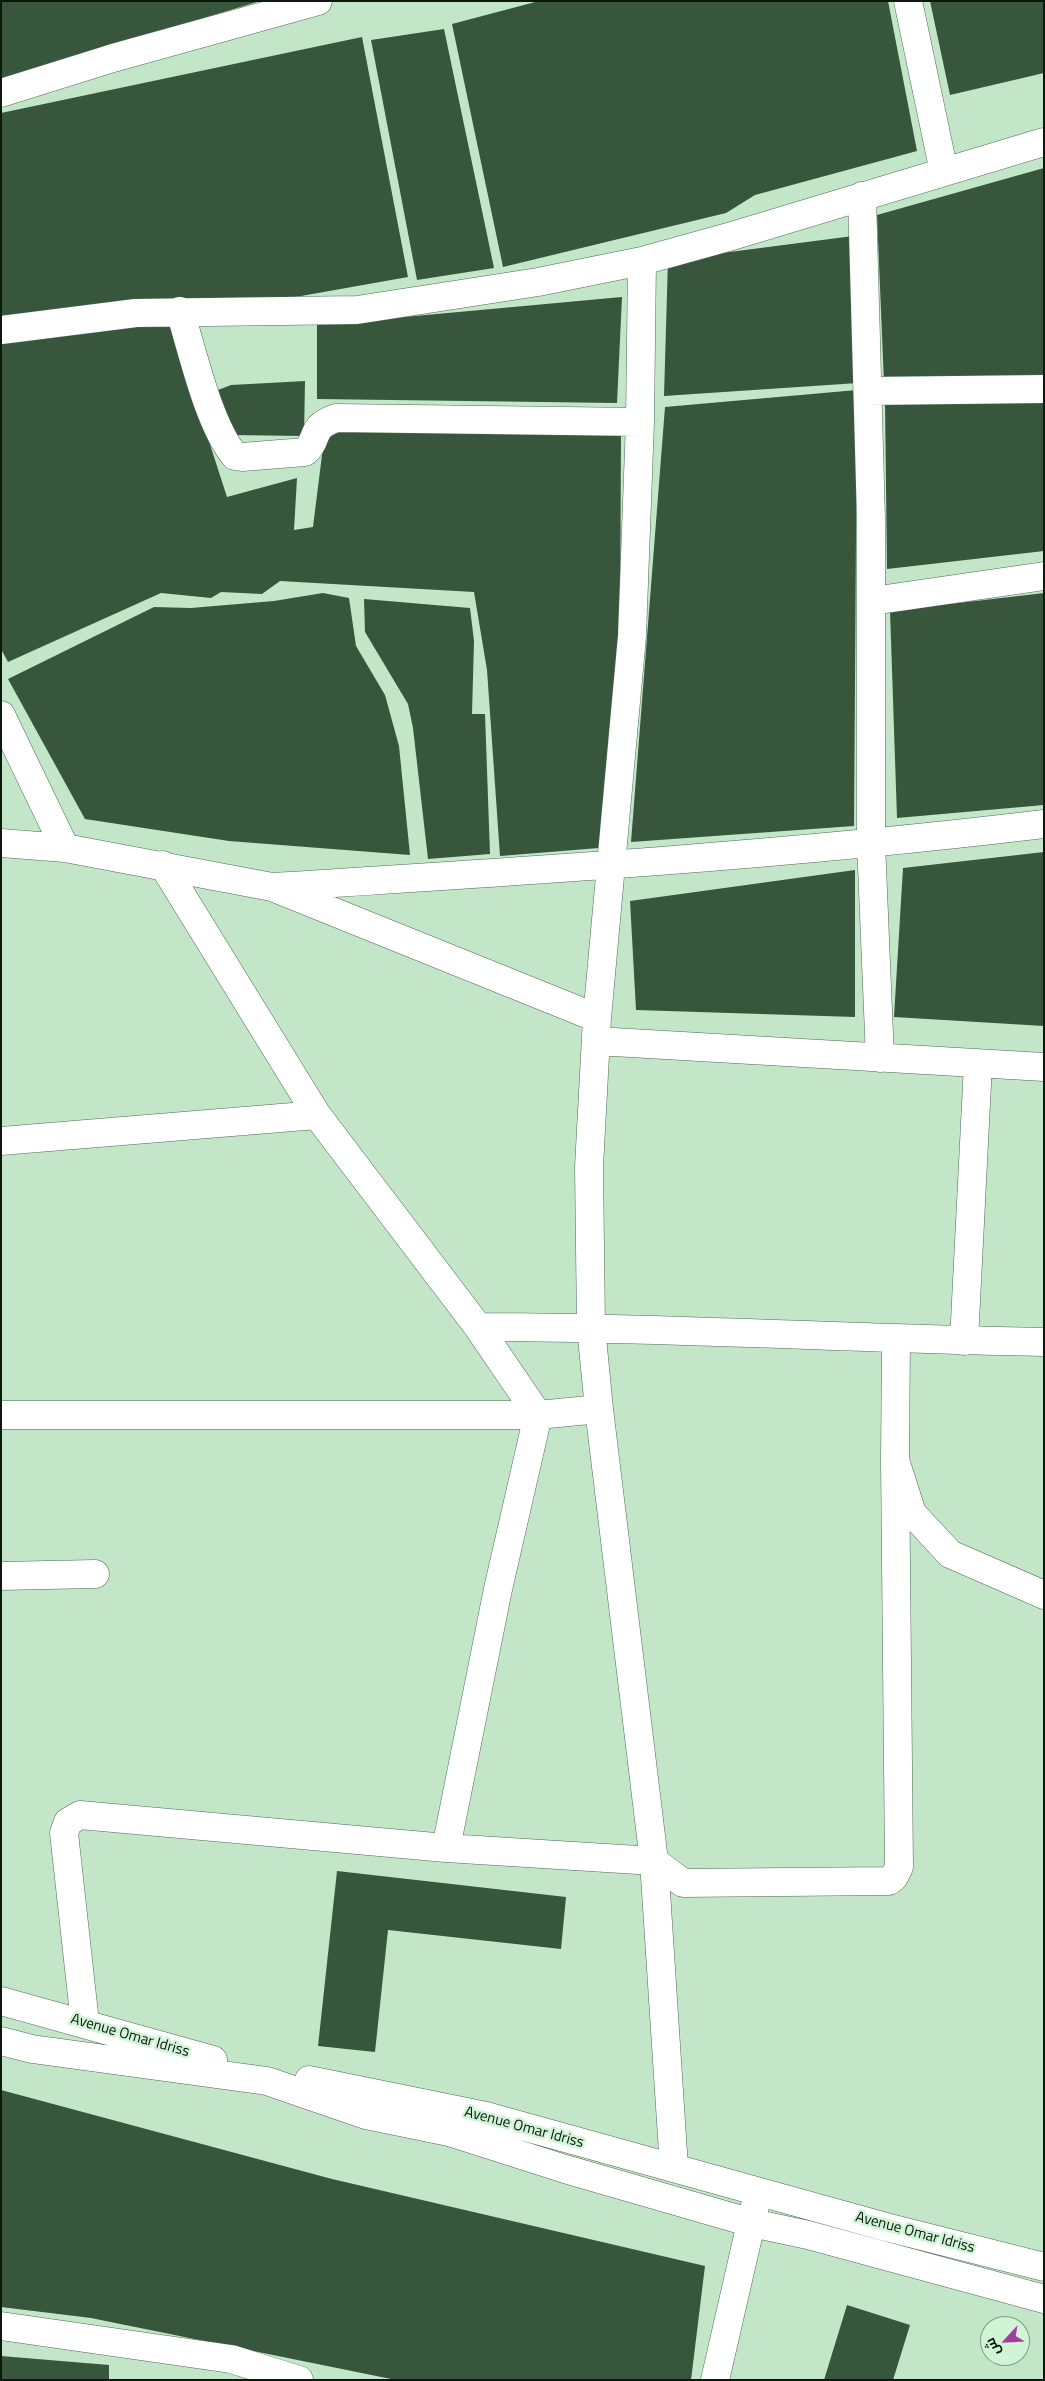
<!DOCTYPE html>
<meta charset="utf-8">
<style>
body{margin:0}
#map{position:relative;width:1045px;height:2381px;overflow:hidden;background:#c3e6c8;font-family:"Titillium Web",Cairo,sans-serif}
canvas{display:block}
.frame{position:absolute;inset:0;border:2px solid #0b180d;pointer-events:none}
.north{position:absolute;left:980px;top:2316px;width:50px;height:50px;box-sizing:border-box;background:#d0f4d5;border:1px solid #819c85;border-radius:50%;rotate:245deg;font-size:14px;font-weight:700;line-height:20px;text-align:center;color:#0b180d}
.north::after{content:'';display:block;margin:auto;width:18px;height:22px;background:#a43da1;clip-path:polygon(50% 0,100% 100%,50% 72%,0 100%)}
</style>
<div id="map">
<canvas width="1045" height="2381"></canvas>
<div class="frame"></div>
<div class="north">ش</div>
</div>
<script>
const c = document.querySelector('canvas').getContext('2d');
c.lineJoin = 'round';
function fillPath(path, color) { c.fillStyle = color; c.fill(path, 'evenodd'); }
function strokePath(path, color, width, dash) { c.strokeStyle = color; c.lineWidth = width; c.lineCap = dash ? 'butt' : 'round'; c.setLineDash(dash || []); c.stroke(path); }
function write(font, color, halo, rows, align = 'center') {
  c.font = font + ' "Titillium Web",sans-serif'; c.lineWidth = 5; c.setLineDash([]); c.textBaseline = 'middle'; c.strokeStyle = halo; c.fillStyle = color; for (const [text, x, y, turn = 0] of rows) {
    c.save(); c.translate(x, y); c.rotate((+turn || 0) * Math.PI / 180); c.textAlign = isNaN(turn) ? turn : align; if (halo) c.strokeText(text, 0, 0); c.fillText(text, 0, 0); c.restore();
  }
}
const building = new Path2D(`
 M1 1H257V2L1 79Z
 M539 1H888L917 151 755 195 726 213 503 267 452 24Z
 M930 1H1044V73L950 95Z
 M444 29 494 268 417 280 371 40Z
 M362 37 408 277 273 301 1 321V113Z
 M1044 168V378L884 383 877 215Z
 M853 236 858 383 664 396 668 260Z
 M622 297 617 403 317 399V325Z
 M170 321 227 497 297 478 294 530 313 527 325 431 621 435 620 641 599 848 500 856 487 670 474 592 280 581 262 594 221 592 211 598 161 593 8 662 1 649V341Z
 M305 381 304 436 232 435 218 390 231 385Z
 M857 390 854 826 631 842 665 407Z
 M1044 396V551L887 569 885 401Z
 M323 593 349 598 356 646 385 695 399 746 410 855 229 841 85 819 8 679 154 607 191 608 274 601Z
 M1044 593V805L897 818 890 611Z
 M364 599 470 608 474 641 472 714H485L490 854 428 859 413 728 408 704 365 632Z
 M1044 852V1026L894 1017 903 868Z
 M855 870V1017L636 1010 630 901Z
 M337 1871 566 1897 561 1949 388 1930 375 2052 318 2046Z
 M1 2090 332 2179 705 2266 691 2380H396L91 2318 1 2307Z
 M847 2305 910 2325 893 2380H824Z
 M1 2356 109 2365V2380H1Z`);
const street = new Path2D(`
 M908 1 944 172
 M1 93 113 58 318 1
 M862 196 871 520V843L880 1058
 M642 261 640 422 632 636 597 1018 589 1167 591 1327 599 1409 654 1861 674 2168
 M180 311C192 350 209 426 235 456L242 457 305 452C320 439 308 428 336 418L640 422
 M1 330 136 313 357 310 538 282 642 261 732 236 1044 142
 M869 391 1044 389
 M872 601 1044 576
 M1 715 65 848
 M1 843 65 848 272 887 597 1018
 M163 865 317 1115 478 1327 538 1415 498 1589 446 1848
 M272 887C530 871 787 855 1044 824
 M596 1041 1044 1067
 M1 1141 317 1115
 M478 1327C666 1327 855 1339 1044 1342
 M896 1339 895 1460 912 1513 950 1554 1044 1595
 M964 1341 978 1064
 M1 1415H538L599 1409
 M1 1576 95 1574
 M1 2001 213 2060
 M85 2023 64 1833 68 1822 80 1815 446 1848 654 1861 683 1883 889 1881 894 1877 899 1867 895 1460
 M1 2041 32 2049 267 2081 366 2115 449 2132 565 2169 752 2223 808 2235 1044 2299
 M309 2080 486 2116 886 2227 1044 2267
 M1 2326 231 2359 299 2380
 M715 2380 755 2206`);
const streetNames = [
 ["Avenue Omar Idriss",130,2036,16],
 ["Avenue Omar Idriss",524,2128,15],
 ["Avenue Omar Idriss",915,2233,15]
];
fillPath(building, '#37563c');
strokePath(street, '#4c6b51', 29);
strokePath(street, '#fff', 28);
write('15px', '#0b180d', '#d0f4d5', streetNames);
</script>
